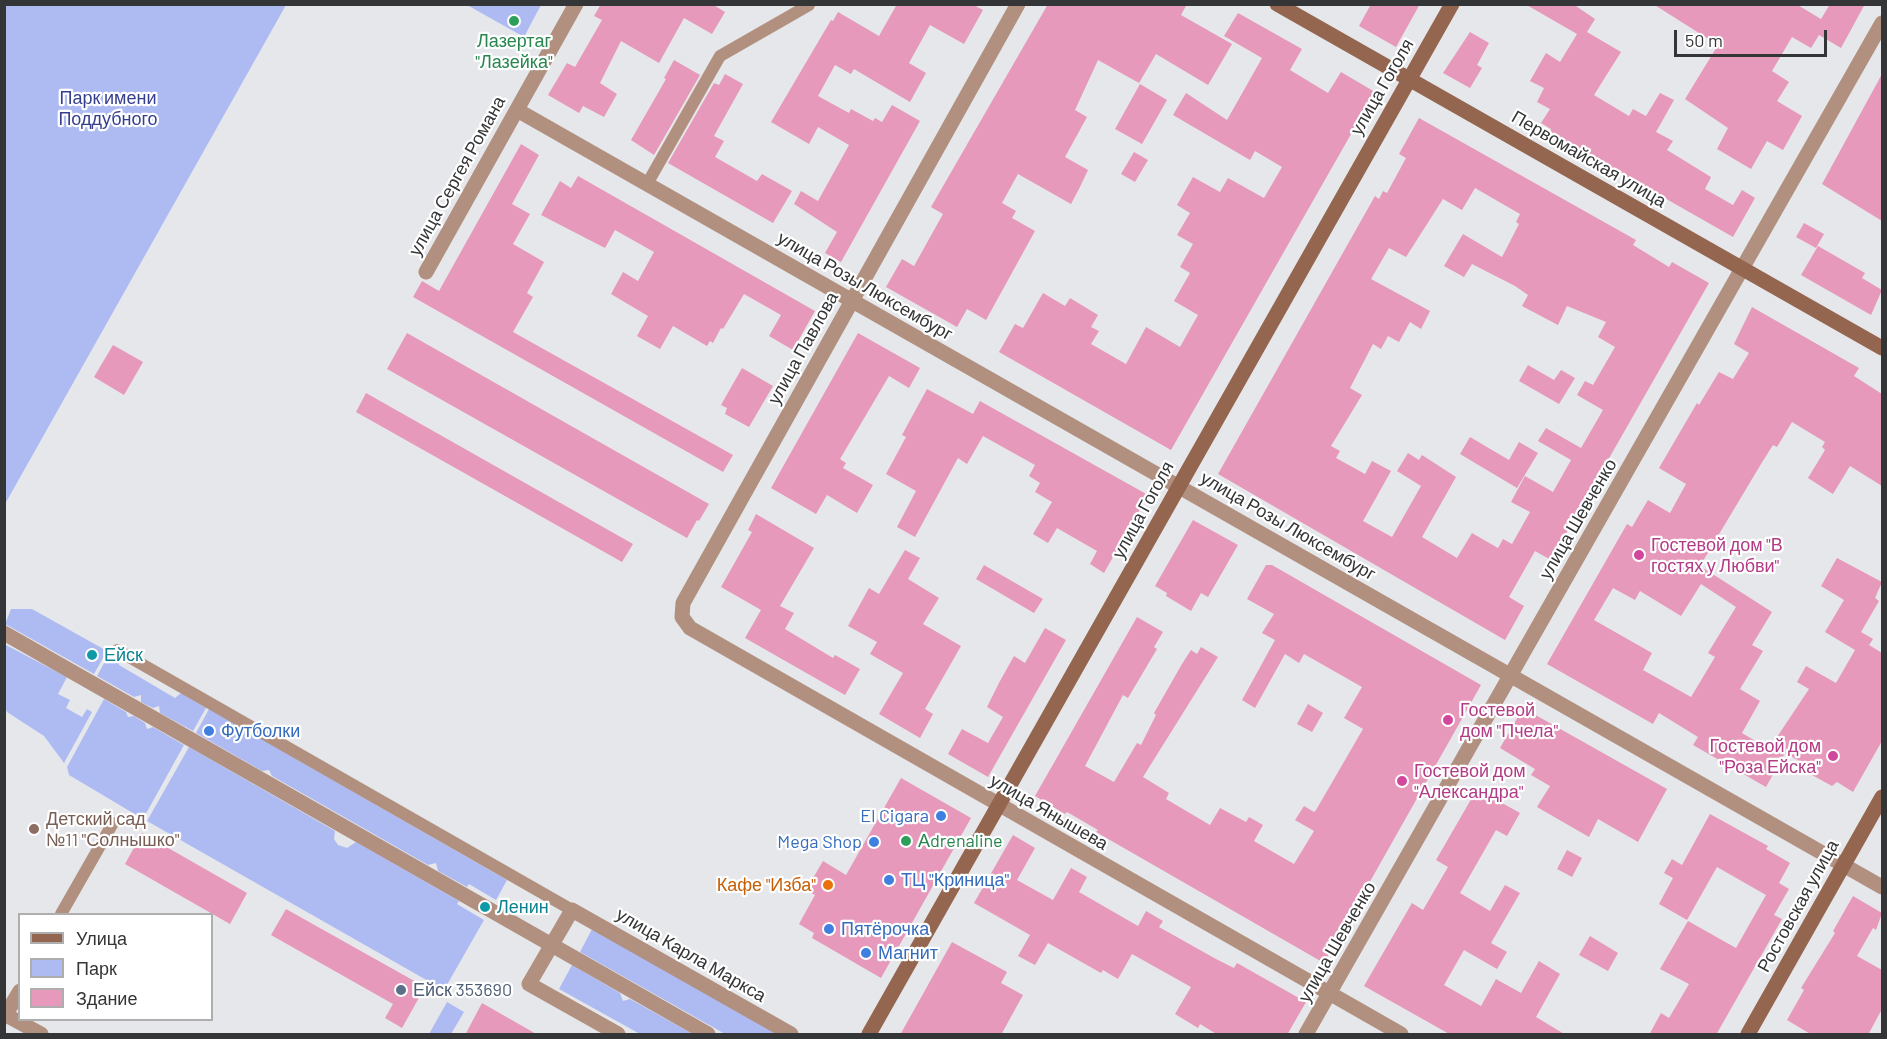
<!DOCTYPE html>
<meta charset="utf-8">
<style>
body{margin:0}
#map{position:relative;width:1887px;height:1039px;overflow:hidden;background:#e6e7eb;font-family:Barlow,sans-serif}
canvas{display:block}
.frame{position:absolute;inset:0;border:6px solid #343536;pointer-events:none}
.legend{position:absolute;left:18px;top:913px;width:195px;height:108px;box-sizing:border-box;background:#fff;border:2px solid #aeaeaf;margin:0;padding:8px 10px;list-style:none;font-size:18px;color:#343536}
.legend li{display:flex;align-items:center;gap:12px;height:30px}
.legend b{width:30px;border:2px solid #aeaeaf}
.scale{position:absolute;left:1674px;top:30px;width:153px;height:27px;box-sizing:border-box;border:3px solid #343536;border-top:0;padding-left:8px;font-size:18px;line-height:21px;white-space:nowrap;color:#343536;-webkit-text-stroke:4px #fff;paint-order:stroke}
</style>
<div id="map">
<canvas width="1887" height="1039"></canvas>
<div class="frame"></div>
<ul class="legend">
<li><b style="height:8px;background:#94664f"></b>Улица</li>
<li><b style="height:16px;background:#aebbf3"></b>Парк</li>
<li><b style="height:16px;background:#e699ba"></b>Здание</li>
</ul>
<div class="scale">50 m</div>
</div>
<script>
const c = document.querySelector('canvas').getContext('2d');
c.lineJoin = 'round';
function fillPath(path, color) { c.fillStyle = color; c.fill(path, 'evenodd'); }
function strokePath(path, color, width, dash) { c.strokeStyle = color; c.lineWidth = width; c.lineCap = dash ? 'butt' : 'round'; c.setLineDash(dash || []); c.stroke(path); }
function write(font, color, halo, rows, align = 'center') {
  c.font = font + ' Barlow,sans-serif'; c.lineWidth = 4.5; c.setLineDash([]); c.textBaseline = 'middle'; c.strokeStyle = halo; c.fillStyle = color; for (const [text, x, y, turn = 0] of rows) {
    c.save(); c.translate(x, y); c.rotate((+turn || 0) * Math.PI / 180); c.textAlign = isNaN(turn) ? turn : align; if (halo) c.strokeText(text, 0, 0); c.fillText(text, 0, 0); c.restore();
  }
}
const green = new Path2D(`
 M5 4 286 5 5 504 4 5Z
 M467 5H541L524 37Z
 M11 609H32L107 651 94 674 5 624Z
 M4 644 67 677 58 694 70 700 66 708 82 717 87 709 92 712 64 763 44 736 7 712 4 705Z
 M110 652 118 657 119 665 175 698 181 693 206 708 193 731 160 713 159 706 153 708 141 702V695L134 697 97 676Z
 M104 699 126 712 128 717 134 716 145 723 147 729 153 727 184 745 143 819 69 775 67 767Z
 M209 709 507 880 496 900 469 884 467 887 438 871 436 863 428 865 272 776 269 770 262 771 196 733Z
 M189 747 335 831 334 839 338 845 347 848 356 842 459 901 457 904 484 920 444 990 147 821Z
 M592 929 777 1034H725L580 952Z
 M572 965 620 993 623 1001 630 999 693 1034H640L559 989Z
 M447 1002 464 1012 451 1034H429Z`);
const building = new Path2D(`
 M601 4H712L725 12 712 34 684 18 659 63 621 41 600 83 617 94 604 117 583 106 579 113 548 95 567 63 575 67 602 20 594 16Z
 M897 4H972L983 10 964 44 930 25 909 63 926 73 910 102 854 69 851 74 835 65 818 96 849 113 851 109 873 121 875 118 882 122 892 105 920 121 841 262 825 253 837 232 794 204 801 191 818 201 849 145 818 127 809 144 771 122 831 20 833 21 838 12 879 36Z
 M1048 4H1187L1181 15 1232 44 1208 85 1156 54 1139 83 1098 60 1075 110 1087 117 1065 157 1088 170 1079 189 1071 204 1018 174 1002 203 1016 211 1012 218 1035 231 986 320 967 309 957 327 886 287 902 259 914 266 943 214 931 207Z
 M1371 4H1420L1396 47 1359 26Z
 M1525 4H1573L1595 19 1587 32 1621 52 1594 95 1629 116 1633 109 1646 116 1660 93 1674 100 1656 132 1673 141 1667 150 1711 177 1705 189 1733 205 1742 190 1755 198 1733 237 1549 132 1551 129 1541 123 1550 109 1537 102 1544 88 1530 81 1546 53 1560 62 1577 34Z
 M1653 4H1796L1821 19 1830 4H1865L1841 48 1819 35 1811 48 1792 37 1772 71 1789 82 1777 101 1802 116 1783 150 1767 141 1751 169 1717 149 1728 128 1685 99 1718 45Z
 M1238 13 1302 49 1290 70 1328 93 1341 72 1375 92 1171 450 999 352 1015 324 1023 328 1043 293 1065 306 1070 298 1098 315 1091 327 1099 331 1091 344 1126 364 1146 327 1180 347 1198 315 1174 301 1190 273 1180 267 1193 244 1177 235 1190 213 1177 205 1193 177 1220 192 1228 178 1264 198 1282 167 1255 151 1250 160 1173 115 1186 93 1227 120 1262 58 1224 36Z
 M1470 32 1489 43 1477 65 1482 68 1470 88 1443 73Z
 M674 60 700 75 654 155 631 140 666 79 664 78Z
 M725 74 743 84 714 136 724 141 715 157 757 181 762 174 792 191 773 223 668 163 714 83 719 85Z
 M1882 74V221L1822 184Z
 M1140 84 1167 100 1142 144 1115 129Z
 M1419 118 1636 240 1633 245 1669 267 1672 262 1709 283 1551 560 1535 551 1509 597 1524 606 1505 640 1218 474 1375 196 1379 199 1383 191 1387 193 1406 158 1399 154ZM1475 188 1520 214 1516 222 1519 224 1502 257 1463 234 1444 266 1464 277 1472 264 1515 286 1528 295 1522 306 1558 325 1567 306 1606 322 1598 337 1615 347 1593 385 1585 381 1577 395 1603 410 1581 448 1546 428 1538 441 1571 460 1553 492 1525 476 1511 502 1530 512 1512 544 1503 539 1498 548 1472 533 1457 558 1422 537 1456 477 1422 455 1419 460 1408 453 1397 471 1421 486 1392 537 1363 521 1391 471 1372 461 1365 474 1336 458 1340 451 1331 446 1362 395 1350 388 1373 344 1381 349 1388 336 1399 342 1410 322 1421 329 1430 311 1371 279 1389 248 1406 257 1443 199 1462 210Z
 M521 144 539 155 512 204 530 214 513 244 544 262 527 293 533 297 513 332 733 455 723 472 413 297 422 281 439 291Z
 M1134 152 1148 160 1135 182 1121 174Z
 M578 176 815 311 793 350 769 336 781 315 744 294 723 329 721 328 713 343 710 341 707 346 673 326 660 349 637 336 648 316 611 294 623 272 638 281 654 252 615 230 605 248 541 215 560 181 571 188Z
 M1804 223 1824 234 1816 248 1796 237Z
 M1818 246 1865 273 1862 278 1882 290 1871 315 1801 275Z
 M1752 307 1859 368 1854 376 1882 394V486L1850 466 1833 494 1808 478 1825 450 1822 447 1825 442 1792 422 1777 447 1773 445 1761 464 1700 566 1772 612 1752 645 1763 651 1740 689 1760 701 1742 733 1769 749 1809 689 1797 682 1806 666 1836 683 1855 650 1825 632 1844 600 1821 586 1837 558 1882 582 1875 598 1879 601 1861 632 1873 639 1869 645 1882 653V741L1853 792 1837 782 1832 786 1812 775V768L1785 753 1766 787 1693 745 1698 737 1659 713 1653 724 1547 664 1627 524 1632 527 1648 500 1670 513 1686 484 1659 468 1697 403 1699 405 1719 372 1733 379 1749 353 1734 344ZM1701 584 1736 607 1708 653 1715 657 1691 697 1643 670 1652 653 1594 620 1613 588 1635 600 1640 591 1681 616Z
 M407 333 709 504 699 521 697 520 687 538 387 369Z
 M858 333 920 368 909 388 889 376 840 459 846 463 843 468 873 485 857 513 827 495 816 514 771 488Z
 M113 345 143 362 124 395 94 377Z
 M1528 365 1554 380 1561 370 1575 378 1559 404 1519 381Z
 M742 368 773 386 749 427 725 414 727 408 721 405Z
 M927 389 973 414 980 401 1148 495 1104 573 1090 564 1097 551 1057 528 1048 543 1033 534 1052 502 1035 492 1040 483 1029 476 1035 465 983 436 967 464 958 458 915 537 897 527 916 491 886 474 906 437 902 435Z
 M366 393 633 544 622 562 356 412Z
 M1470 437 1509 460 1519 442 1538 453 1517 488 1460 454Z
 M756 514 814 548 780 606 794 613 785 629 833 658 835 655 860 669 845 695 745 638 761 610 721 587 752 532 748 530Z
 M1193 520 1238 545 1208 597 1201 593 1191 611 1166 596 1167 593 1155 586Z
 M905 550 920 558 908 579 939 598 923 624 961 646 925 709 933 714 920 738 879 714 903 673 870 654 877 642 848 626 869 588 879 594Z
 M984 565 1043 599 1034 613 976 579Z
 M1266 565H1272L1481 685 1324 963 1096 832 1098 830 1067 812 1065 814 1035 796 1137 617 1163 632 1154 647 1157 649 1128 698 1123 695 1085 766 1114 782 1137 743 1141 745 1156 715 1154 713 1182 664 1191 650 1197 654 1201 647 1218 657 1143 777 1169 793 1166 799 1210 825 1220 808 1246 822 1249 817 1263 825 1254 841 1294 864 1314 831 1295 820 1304 806 1314 812 1316 810 1363 729 1344 718 1362 687 1304 654 1299 663 1285 654 1255 708 1242 700 1275 640 1262 633 1274 614 1247 599Z
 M1045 628 1066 640 988 777 948 754 962 729 988 743 1003 717 987 707 1000 681 1014 656 1025 663Z
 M1308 704 1323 713 1312 732 1297 724Z
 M1523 708 1667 789 1638 842 1598 819 1589 837 1537 807 1550 786 1531 775 1535 769 1500 748Z
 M901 778 971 818 881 978 812 938 814 933 799 924 815 895 806 890 823 861 846 875Z
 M1477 789 1520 813 1507 836 1496 830 1460 893 1490 911 1505 885 1520 893 1491 943 1507 952 1497 969 1464 950 1444 985 1481 1006 1496 979 1521 993 1539 961 1560 974 1536 1017 1566 1035H1451L1364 986 1412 903 1423 910 1448 867 1436 860Z
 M1710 814 1768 846 1766 849 1790 863 1779 883 1789 889 1774 915 1782 919 1716 1035H1649L1661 1013 1669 1018 1689 984 1660 969 1688 921 1736 948 1766 895 1717 867 1687 920 1659 904 1673 878 1664 873 1672 859 1682 865Z
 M142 833 247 893 230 924 125 864Z
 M1013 835 1035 848 1017 880 1053 900 1071 868 1087 877 1079 892 1138 926 1146 911 1163 921 1159 927 1216 959 1234 968 1237 963 1306 1002 1287 1035H1218L1200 1024 1198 1028 1175 1014 1191 987 1132 954 1118 979 1103 970 1101 973 1048 943 1035 965 1018 956 1030 935 974 903Z
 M1567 850 1582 858 1572 877 1557 869Z
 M1853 896 1882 913 1876 930 1873 928 1857 956 1882 970V1009L1868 1035H1812L1787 1020 1804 990 1801 988 1835 933 1833 931Z
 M286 909 425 987 402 1028 385 1018 393 1004 271 935Z
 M1590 936 1618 953 1608 971 1579 955Z
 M952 942 1007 972 1001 983 1023 995 1001 1035H900Z
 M482 1003 538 1035H465Z`);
const lane = new Path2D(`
 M647 184 720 56 809 5
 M117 650 572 910
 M61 914 113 823`);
const street = new Path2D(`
 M1018 4 683 603 682 617 690 628 1401 1034
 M517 110 1882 887
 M426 272 576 4
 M4 633 708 1034
 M6 1015 41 1034
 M4 1017 20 991
 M618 1034 529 984 572 910 791 1034
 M1306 1034 1882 23`);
const secondary = new Path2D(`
 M1277 4 1882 348
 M869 1034 1452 4
 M1748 1034 1882 797`);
const markers = [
 [514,21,6,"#2e9e5b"],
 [1639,555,6,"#d1479c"],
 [92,655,6,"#0f9aa8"],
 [1448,720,6,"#d1479c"],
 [209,731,6,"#3f7fe0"],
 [1833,756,6,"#d1479c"],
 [1402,781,6,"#d1479c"],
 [941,816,6,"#3f7fe0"],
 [34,829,6,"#8d6e63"],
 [906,841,6,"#2e9e5b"],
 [874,842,6,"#3f7fe0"],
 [889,880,6,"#3f7fe0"],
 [828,885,6,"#e8710a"],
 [485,907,6,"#0f9aa8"],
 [829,929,6,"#3f7fe0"],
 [866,953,6,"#3f7fe0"],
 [401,990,6,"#5c6f8a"]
];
const leisureNames = [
 ["Лазертаг",514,41],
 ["\"Лазейка\"",514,62],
 ["Аdrenaline",918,841,"left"]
];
const streetNames = [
 ["улица Гоголя",1382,87,-60],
 ["Первомайская улица",1589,159,30],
 ["улица Сергея Романа",457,176,-61],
 ["улица Розы Люксембург",865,286,30],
 ["улица Павлова",803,348,-61],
 ["улица Гоголя",1143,510,-61],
 ["улица Шевченко",1578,519,-60],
 ["улица Розы Люксембург",1288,526,30],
 ["улица Янышева",1049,812,30],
 ["Ростовская улица",1798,906,-61],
 ["улица Шевченко",1337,942,-60],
 ["улица Карла Маркса",691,955,30]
];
const parkNames = [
 ["Парк имени",108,98],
 ["Поддубного",108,119]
];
const hotelNames = [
 ["Гостевой дом \"В",1651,545],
 ["гостях у Любви\"",1651,566],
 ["Гостевой",1460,710],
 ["дом \"Пчела\"",1460,731],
 ["Гостевой дом",1821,746,"right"],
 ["\"Роза Ейска\"",1821,767,"right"],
 ["Гостевой дом",1414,771],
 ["\"Александра\"",1414,792]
];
const cultureNames = [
 ["Ейск",104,655],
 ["Ленин",497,907]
];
const shopNames = [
 ["Футболки",221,731],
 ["El Cigara",929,816,"right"],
 ["Mega Shop",862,842,"right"],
 ["ТЦ \"Криница\"",901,880],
 ["Пятёрочка",841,929],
 ["Магнит",878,953]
];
const educationNames = [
 ["Детский сад",46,819],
 ["№11 \"Солнышко\"",46,840]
];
const foodNames = [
 ["Кафе \"Изба\"",816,885]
];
const serviceNames = [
 ["Ейск 353690",413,990]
];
fillPath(green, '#aebbf3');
fillPath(building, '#e699ba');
strokePath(lane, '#b19080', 12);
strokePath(street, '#b19080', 15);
strokePath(secondary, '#94664f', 15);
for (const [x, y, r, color] of markers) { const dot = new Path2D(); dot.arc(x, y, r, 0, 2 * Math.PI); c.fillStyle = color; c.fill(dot); strokePath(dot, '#fff', 2); }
write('18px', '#27864d', '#fff', leisureNames);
write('18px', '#343536', '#fff', streetNames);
write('18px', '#363e8e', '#fff', parkNames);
write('18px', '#b23c85', '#fff', hotelNames, 'left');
write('18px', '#0d838f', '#fff', cultureNames, 'left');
write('18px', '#366cbe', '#fff', shopNames, 'left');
write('18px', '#785e54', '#fff', educationNames, 'left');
write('18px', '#c56008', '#fff', foodNames, 'right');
write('18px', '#4e5e75', '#fff', serviceNames, 'left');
</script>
